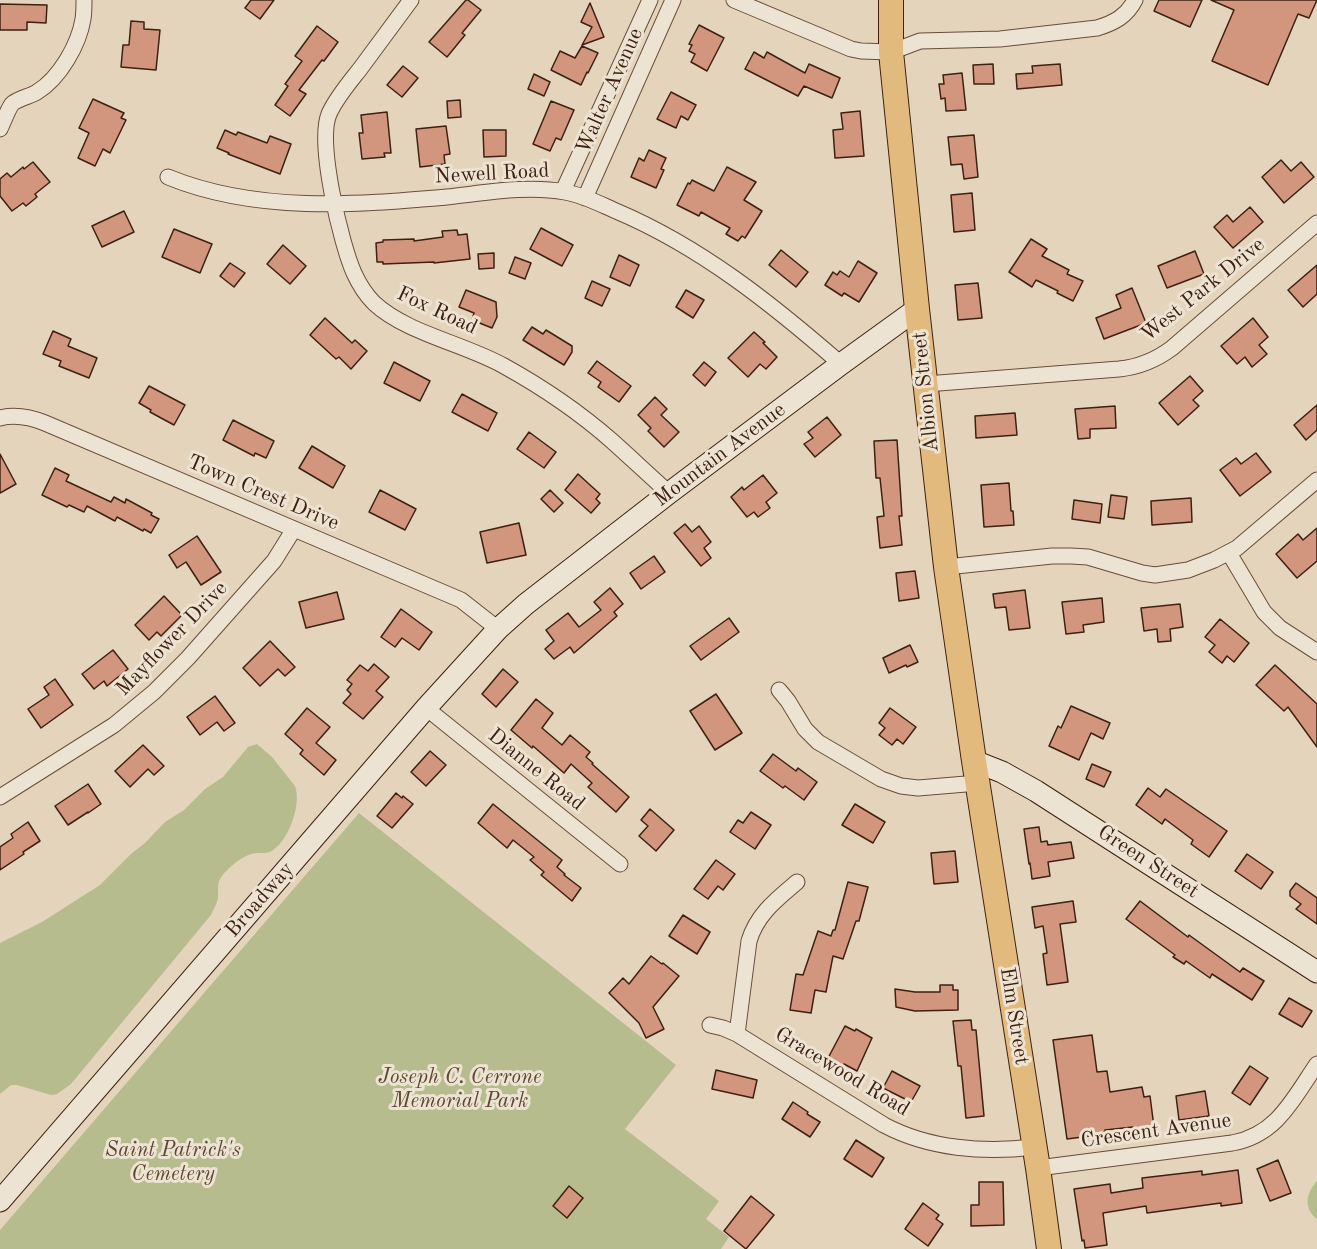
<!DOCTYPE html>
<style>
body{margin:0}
canvas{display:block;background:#e4d4bb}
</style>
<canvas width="1317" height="1249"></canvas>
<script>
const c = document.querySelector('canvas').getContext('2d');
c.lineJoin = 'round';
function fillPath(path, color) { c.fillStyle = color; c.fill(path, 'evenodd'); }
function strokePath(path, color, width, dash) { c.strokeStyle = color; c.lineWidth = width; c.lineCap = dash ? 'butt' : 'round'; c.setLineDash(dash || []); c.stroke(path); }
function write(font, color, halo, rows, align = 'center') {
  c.font = font + ' "Old Standard TT",serif'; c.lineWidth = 6; c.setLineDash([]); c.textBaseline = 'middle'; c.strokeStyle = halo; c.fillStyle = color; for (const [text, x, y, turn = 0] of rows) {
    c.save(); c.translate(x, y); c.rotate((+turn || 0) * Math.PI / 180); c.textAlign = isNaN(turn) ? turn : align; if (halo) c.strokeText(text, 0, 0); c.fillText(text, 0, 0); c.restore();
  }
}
const green = new Path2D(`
 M257 744 272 757 295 786C302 805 288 843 270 852 264 854 257 852 251 854 241 857 229 867 222 876 216 883 219 890 218 898 217 904 213 910 211 915L71 1084 57 1094 51 1095 17 1085H11L0 1094V943L42 922 100 885 132 853 145 843 165 822 184 810 205 789 223 777 248 747Z
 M359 813 676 1065 625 1129 719 1201 706 1219 729 1237 721 1249H0V1230Z
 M1317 1181V1219C1303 1208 1306 1193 1317 1181Z`);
const building = new Path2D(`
 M251 0H274L260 19 245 8Z
 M466 0H468L481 10 462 33 465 35 447 57 429 42Z
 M1159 0H1202L1190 27 1154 11Z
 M1211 0H1317L1309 18 1298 14 1268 85 1212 61 1234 10Z
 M590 3 604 37 582 45 592 27 581 22Z
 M0 4 47 5 46 23 27 22V30H0Z
 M131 21 144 22V29L160 30 156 70 121 67 123 45H129Z
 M699 25 724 38 707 71 691 62 695 54 689 51 692 45 689 44Z
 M317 26 338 42 324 61 322 60 299 90 306 94 290 116 275 105 288 86 285 84 302 61 295 56Z
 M582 46 598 53 588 73 587 72 581 85 551 70 560 51 575 58Z
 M754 52 764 58 767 52 805 73 809 64 840 78 832 98 804 86 798 96 745 69Z
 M993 64 994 84H974L973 65Z
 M1060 64 1062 85 1017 89 1016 74 1033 73 1032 66Z
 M403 66 418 78 402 97 387 85Z
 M962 73 966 110 946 111 945 98 941 99 939 84H944L943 75Z
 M534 74 550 82 544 96 528 89Z
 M671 92 696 105 688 120 681 116 676 128 657 119Z
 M93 99 124 113 121 118 126 120 110 153 103 149 95 166 78 158 89 133 79 128Z
 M460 100 461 117 448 118 447 101Z
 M551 101 574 110 561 140 556 138 550 151 533 144Z
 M860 111 864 156 835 158 833 130 843 129 841 113Z
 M387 112 391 153H384L385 157 362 159 359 133H363L361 115Z
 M446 126 450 154 444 155 445 164 420 167 416 129Z
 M225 130 236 135 238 132 267 143 270 136 291 144 280 174 228 154 229 153 217 148Z
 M483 130H506V156L484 157Z
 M974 135 978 177 964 179 962 164 951 165 948 137Z
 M649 150 666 158 661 169 664 170 656 188 631 177 639 158 644 161Z
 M1281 160 1291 171 1301 162 1314 177 1284 203 1262 177Z
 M33 162 50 182 35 194 37 197 26 206 23 203 12 211 0 196V179L7 173 11 177 23 167 24 169Z
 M727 167 756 182 744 200 762 211 745 238 742 236 738 241 726 234 730 228 717 221 701 212 699 216 677 205 688 183 690 184 692 180 714 191Z
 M972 193 975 230 954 232 951 195Z
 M1250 207 1263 222 1233 248 1214 227 1227 215 1233 222Z
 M124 211 134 232 102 247 92 226Z
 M541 228 573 245 562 266 530 249Z
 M174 229 212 244 200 273 162 257Z
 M457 230 458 235 467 234 470 259 434 263V262L383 264V262H377L376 243 383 242V240L414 239V241L443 237 442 231Z
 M1031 239 1047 249 1042 256 1069 270 1067 274 1083 281 1073 301 1057 293 1058 291 1036 280 1032 287 1009 272Z
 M283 245 306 266 290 284 267 264Z
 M781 250 808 272 796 287 769 265Z
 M1195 251 1204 274 1167 288 1158 266Z
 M494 253V268L479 269 478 254Z
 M619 255 639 265 630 286 610 277Z
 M515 257 531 263 525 279 509 273Z
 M858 261 877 273 859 302 844 293 842 296 825 285 833 272 837 275 840 271 849 277Z
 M230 263 245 273 234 287 220 276Z
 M1317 265V294L1303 307 1288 290Z
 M592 281 610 289 602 306 585 298Z
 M978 283 982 318 958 320 955 285Z
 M1132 288 1146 323 1104 339 1096 318 1121 308 1116 295Z
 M466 290 496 302 497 317 492 328 472 320 474 313 459 307Z
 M686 290 704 300 693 318 676 307Z
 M325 318 352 343 355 340 367 351 351 369 339 357 336 359 310 335Z
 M1253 318 1268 337 1259 345 1267 354 1252 367 1245 357 1237 364 1221 346Z
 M532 327 543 334 546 330 572 346V352L564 365 523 340Z
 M53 331 71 339 68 346 97 358 89 378 59 366 61 361 43 354Z
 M754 332 765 342 763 343 777 357 766 369 760 364 748 377 728 358Z
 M597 361 631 386 619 402 598 387 601 382 588 373Z
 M394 362 430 381 420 401 384 383Z
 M704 362 716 372 705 386 693 375Z
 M1190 376 1203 391 1193 400 1199 406 1178 425 1159 403Z
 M149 386 185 405 174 425 150 412 151 410 139 403Z
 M462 394 497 413 488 431 452 412Z
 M655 397 667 409 661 415 679 432 664 447 648 431 651 428 638 415Z
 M1317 405V430L1306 440 1294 425Z
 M1115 406 1116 428 1090 429V438L1078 439 1075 409Z
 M1015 413 1017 435 976 438 975 416Z
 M827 417 841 435 815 457 804 444 813 438 808 432Z
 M233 420 274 441 266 458 255 453 254 456 223 440Z
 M529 432 556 452 544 468 517 449Z
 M897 440 902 516H899L902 545 880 548 877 517 884 516 880 478H876L874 441Z
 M312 446 345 466 333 488 299 468Z
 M1256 453 1271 472 1240 496 1220 470 1236 458 1241 464Z
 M0 454 16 484 0 493Z
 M55 468 69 475 66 481 111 502 114 497 125 503 126 499 152 513 151 515 159 519 151 533 144 529 143 531 117 517 115 521 87 506 84 512 69 505 67 507 42 495Z
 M578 474 600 494 596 499 600 503 591 513 565 490Z
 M763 475 777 493 766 502 770 508 758 517 754 512 747 517 731 497 742 487 744 490Z
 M1009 483 1011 511H1013L1014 525 984 527 981 485Z
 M380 490 416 509 405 530 369 512Z
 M550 490 563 503 554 512 541 499Z
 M1111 495 1127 497 1124 519 1108 517Z
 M1191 498 1192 522 1152 525 1151 501Z
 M1074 500 1102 504 1100 523 1072 519Z
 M519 523 526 555 487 563 480 532Z
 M685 524 692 532 699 526 711 542 704 548 711 558 701 566 674 533Z
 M1317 528V561L1297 578 1276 554 1298 534 1303 540Z
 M197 536 221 572 201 585 186 562 177 568 169 555Z
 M654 556 665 572 641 589 630 573Z
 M915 571 919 598 899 601 896 573Z
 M610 588 623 604 614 612 617 616 574 653 570 647 554 659 545 649 554 641 546 630 568 613 579 627 601 610 594 602Z
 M1025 590 1030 628 1009 630 1006 607 995 608 993 594Z
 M337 592 344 619 306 628 299 602Z
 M164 596 182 615 161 636 157 632 149 640 135 625Z
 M1102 598 1104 622 1083 625 1084 632 1066 634 1062 602Z
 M1180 604 1183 627 1170 629 1171 641 1158 642 1157 629 1144 631 1141 608Z
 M401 609 432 632 419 650 402 638 395 647 381 637Z
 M729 618 739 632 701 660 690 646Z
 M1220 619 1249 643 1234 662 1227 656 1222 663 1209 652 1215 645 1205 637Z
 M270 641 295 667 285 676 278 669 260 686 243 668Z
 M910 645 918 662 907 667 906 665 889 673 883 658Z
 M113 650 128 669 107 686 104 681 94 689 82 674Z
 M374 664 389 677 376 691 383 697 363 719 343 703 351 694 347 690 352 684 347 680 360 665 368 671Z
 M1275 665 1317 704V747L1288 707 1284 711 1256 685Z
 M503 669 518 682 496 707 482 694Z
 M55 679 73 705 41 728 28 709 49 695 44 687Z
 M716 694 742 733 715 750 690 711Z
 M215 696 235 723 224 731 217 722 200 735 187 717Z
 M536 699 553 713 542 728 562 745 570 735 590 752 586 757 593 763 592 764 629 797 616 812 588 787 592 783 571 764 564 773 533 746 532 748 511 730Z
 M1071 706 1110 723 1103 739 1091 733 1079 760 1049 746 1058 726 1061 728Z
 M307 708 330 727 316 743 336 760 324 775 300 754 303 750 285 734Z
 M890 708 916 727 903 744 897 739 892 745 879 735 885 728 879 723Z
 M143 745 164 766 154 775 148 769 130 787 115 771Z
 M430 751 446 765 426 786 411 772Z
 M773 754 796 771 798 768 817 782 804 800 785 786 783 788 760 771Z
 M1092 764 1111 772 1104 787 1086 779Z
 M88 784 101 804 88 813V812L68 825 55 806Z
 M1148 788 1160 797 1166 789 1227 831 1209 857 1191 844 1193 840 1165 819 1162 824 1136 805Z
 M396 793 402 798 403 796 413 804 392 828 377 816Z
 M493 804 562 860 557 867 565 874 564 875 581 888 572 901 541 875 544 872 530 860 534 857 513 840 507 848 478 823Z
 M855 804 885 822 873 843 842 825Z
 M650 809 674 830 656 851 639 836 648 826 641 820Z
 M751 812 771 825 755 849 730 832 738 820 743 823Z
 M28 822 40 841 23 852 24 854 0 870V847L13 838 11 834Z
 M1039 827 1041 842 1047 841 1048 845 1071 842 1074 858 1048 862 1050 876 1032 879 1030 863 1029 864 1024 829Z
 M955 851 958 882 934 884 931 853Z
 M1247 854 1273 872 1261 889 1235 871Z
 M716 860 735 874 723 890 718 886 708 899 694 889Z
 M848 882 868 887 859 921H856L843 959 833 956 826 992 815 990 811 1013 790 1010 796 974 803 975 818 931 831 936 833 930H835Z
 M1296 883 1317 898V924L1296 909 1301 904 1290 896V891Z
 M1073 901 1076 922 1060 924 1068 982 1047 985 1043 954 1047 953 1043 926 1035 928 1032 907Z
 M1140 901 1188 937 1189 935 1240 972 1243 968 1264 981 1252 1000 1212 974 1210 978 1186 961 1184 964 1173 957 1175 955 1126 919Z
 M683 915 710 932 697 954 669 936Z
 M651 956 662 964 663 963 679 976 653 1007 664 1029 646 1038 639 1023 609 993 623 978 629 984Z
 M940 985H953V990H958V1010L915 1011 896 1007 895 989 915 992H940Z
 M1289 998 1312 1011 1302 1027 1279 1014Z
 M971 1020 972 1030H976L984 1116 966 1118 961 1066H958L953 1021Z
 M845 1026 855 1031 856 1029 872 1038 857 1071 844 1064 841 1068 827 1060Z
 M1092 1035 1097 1072 1107 1071 1110 1092 1142 1087 1144 1097 1150 1096 1154 1127 1133 1130V1127L1105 1130V1134L1067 1139 1053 1040Z
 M1250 1066 1268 1078 1250 1105 1232 1093Z
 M716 1070 757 1080 753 1098 712 1089Z
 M892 1071 920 1086 911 1102 883 1088Z
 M1205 1091 1209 1116 1179 1120 1176 1096Z
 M793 1102 808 1112 807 1114 820 1122 810 1137 782 1119Z
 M856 1140 884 1158 872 1177 844 1159Z
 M1278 1160 1291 1193 1270 1201 1257 1169Z
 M1238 1170 1242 1203 1221 1206V1203L1147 1213 1146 1206 1103 1213 1107 1245 1085 1248 1084 1240 1082 1241 1074 1189 1110 1184 1111 1193 1143 1188 1142 1178 1202 1171V1175Z
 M979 1182H1003L1004 1225 971 1226V1205H979Z
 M569 1186 583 1198 567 1218 553 1206Z
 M751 1196 774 1215 746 1249 724 1231Z
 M923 1203 939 1215 936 1219 943 1224 928 1246 905 1229Z`);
const street = new Path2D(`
 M411 0C394 23 377 46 360 69 349 83 336 98 329 114 317 143 341 244 354 273 359 284 366 295 374 303 406 333 465 344 504 366 542 387 579 412 612 441 631 458 650 476 669 493
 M734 0 851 49 861 51 891 52 920 41 1000 39 1097 28C1114 23 1127 16 1135 0
 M0 129C3 123 8 109 12 104 17 99 31 96 37 92 60 78 79 44 83 19 84 13 84 6 84 0
 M168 177C256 213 355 205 447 197 485 193 527 185 565 192 583 195 600 204 616 211 701 247 772 304 841 364
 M563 191 650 0
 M585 198 673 0
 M926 384 1119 369C1139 367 1156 360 1172 348L1317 223
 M0 418C16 414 30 417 45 423L461 600 498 629
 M1229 553 1264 612 1280 628 1317 652
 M946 567 1052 556H1071L1088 557 1142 573 1155 575 1188 570 1214 560 1237 548 1317 480
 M779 690 788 701 805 729 818 742 881 779 901 786 918 788 978 783
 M426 708 620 864
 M0 797 114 725 154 692 188 658 274 561 294 529
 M710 1025 723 1028 737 1034 884 1125C929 1149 984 1153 1034 1147
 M737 1034 749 941C757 914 777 899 797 882
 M1038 1168 1232 1143C1277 1135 1293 1099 1317 1064`);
const secondary = new Path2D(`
 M974 761 1002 772 1036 791 1317 972
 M0 1201 426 708 498 629 526 604 669 493 841 364 917 309`);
const primary = new Path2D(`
 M891 0V52L917 309 946 567 974 761 1038 1168 1049 1249`);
const streetNames = [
 ["Walter Avenue",610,91,-66],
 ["Newell Road",492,174,-3],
 ["West Park Drive",1203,290,-39],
 ["Fox Road",437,311,25],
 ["Albion Street",926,392,-96],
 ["Mountain Avenue",720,455,-37],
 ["Town Crest Drive",263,493,23],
 ["Mayflower Drive",172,639,-46],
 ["Dianne Road",536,770,39],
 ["Green Street",1148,862,33],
 ["Broadway",260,900,-49],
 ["Elm Street",1014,1016,81],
 ["Gracewood Road",842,1072,31],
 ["Crescent Avenue",1156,1131,-8]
];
const parkNames = [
 ["Joseph C. Cerrone",460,1077],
 ["Memorial Park",460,1101],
 ["Saint Patrick's",173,1150],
 ["Cemetery",173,1174]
];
fillPath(green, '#b6bc8e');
fillPath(building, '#d2957e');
strokePath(building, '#3e2110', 1.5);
strokePath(street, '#684e3b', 17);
strokePath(secondary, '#3e2110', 23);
strokePath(primary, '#3e2110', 26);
strokePath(street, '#ede3d3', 15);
strokePath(secondary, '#ede3d3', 21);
strokePath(primary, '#e2ba7e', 24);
write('21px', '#3e2110', '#ede3d3', streetNames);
write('italic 21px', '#5c4830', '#ede3d3', parkNames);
</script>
